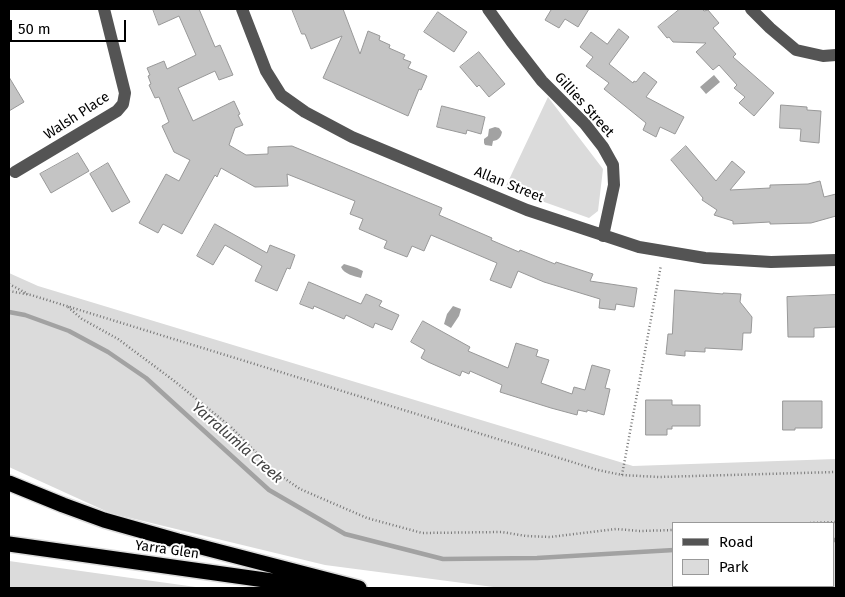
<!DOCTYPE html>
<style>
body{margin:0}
#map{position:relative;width:845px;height:597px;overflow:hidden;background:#fff;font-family:"Fira Sans",sans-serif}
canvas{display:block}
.frame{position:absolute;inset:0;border:10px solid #000;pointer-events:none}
.legend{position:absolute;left:672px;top:522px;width:162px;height:65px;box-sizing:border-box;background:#fff;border:1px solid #999;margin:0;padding:6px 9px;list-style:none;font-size:15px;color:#000}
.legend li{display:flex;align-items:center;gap:10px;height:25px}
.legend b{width:25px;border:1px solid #999}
.scale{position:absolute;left:10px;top:20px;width:116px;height:22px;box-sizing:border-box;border:2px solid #000;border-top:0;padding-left:6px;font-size:15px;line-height:18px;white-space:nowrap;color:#000;-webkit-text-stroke:4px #fff;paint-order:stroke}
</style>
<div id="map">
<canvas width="845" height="597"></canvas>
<div class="frame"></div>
<ul class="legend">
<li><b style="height:6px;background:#545454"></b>Road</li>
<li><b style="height:14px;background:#dbdbdb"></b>Park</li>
</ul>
<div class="scale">50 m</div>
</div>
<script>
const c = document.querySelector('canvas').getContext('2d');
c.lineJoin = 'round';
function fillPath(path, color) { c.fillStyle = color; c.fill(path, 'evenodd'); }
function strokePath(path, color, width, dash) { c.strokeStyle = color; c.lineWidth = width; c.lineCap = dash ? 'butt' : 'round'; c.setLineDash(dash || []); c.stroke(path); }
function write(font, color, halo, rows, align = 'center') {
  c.font = font + ' "Fira Sans",sans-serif'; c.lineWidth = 4; c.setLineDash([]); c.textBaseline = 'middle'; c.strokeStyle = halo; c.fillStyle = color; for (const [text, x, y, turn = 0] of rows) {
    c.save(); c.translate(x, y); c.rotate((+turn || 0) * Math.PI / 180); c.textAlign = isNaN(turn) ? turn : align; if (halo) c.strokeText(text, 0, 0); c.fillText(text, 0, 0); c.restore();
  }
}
const green = new Path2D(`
 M548 97 603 169 598 211 589 218 505 188Z
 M9 273 38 286 633 466 836 459V588H501L325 565 110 513 9 467ZM674 523H834V586H674Z
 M9 561 203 588H9Z`);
const water = new Path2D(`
 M714 75 720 82 706 94 700 87Z
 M495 127 499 128 502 132C501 137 499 140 493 141L492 146 485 145 484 143V139L488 136 489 129Z
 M344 264 357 268 363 271 361 278C354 276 344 274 341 267Z
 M453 306 461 309 459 316 451 328 444 324 447 314Z`);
const stream = new Path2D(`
 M9 312 25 315 69 331 108 352 146 378 269 490 345 534 443 559 537 558 674 550
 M834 540H836`);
const building = new Path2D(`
 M153 9H199L215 47 220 45 233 75 219 80 215 71 178 88 193 121 234 101 240 114 238 115 243 125 235 128 229 145 246 155 268 154V147L292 146 442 208 439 215 492 238 491 240 519 252 520 250 555 264 556 262 593 274 590 281 637 288 634 307 616 304 615 310 599 308 600 299 544 282 518 271 511 288 490 280 497 263 431 235 424 251 412 246 407 257 384 248 387 241 359 229 363 219 350 214 355 201 287 174 288 186 255 187 221 168 217 177 215 175 182 234 163 224 158 233 139 223 166 174 179 181 190 160 174 152 162 126 169 122 159 97 155 98 149 85 151 84 148 76 150 75 147 68 164 61 167 69 196 55 179 16 159 25Z
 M292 9H343L360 54 368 31 380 36 379 40 390 45 389 48 405 55 403 59 411 62 408 68 427 76 421 90 419 89 408 116 323 78 342 36 311 49 305 34H302Z
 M549 9H589L578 27 565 19 559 28 545 20 551 10Z
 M680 9H702L704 11 708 10 719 23 713 28 736 54 733 57 774 93 754 116 739 103 745 97 734 88 737 85 719 65 713 70 696 52 706 43 673 42 669 37 667 38 658 27Z
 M438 12 467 32 454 52 424 32Z
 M619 29 629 37 609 64 633 83 634 81 636 82 644 72 657 82 646 97 684 117 675 134 660 127 656 137 643 130 646 123 604 89 609 83 586 66 593 57 580 47 591 32 607 44Z
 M479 52 505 84 489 97 479 85 477 87 460 67Z
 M9 77 24 102 9 111Z
 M781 105 807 107V110L821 111 819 143 800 141 801 129 780 128Z
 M442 106 485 117 481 134 467 130 466 134 437 127Z
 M686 146 716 181 732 161 745 172 730 190 770 188V185L808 184 820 181 824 197 836 194V216L811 223 770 224V222L733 224V221L714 215 717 210 702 200 703 198 671 160Z
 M78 153 89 171 51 193 40 174Z
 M108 163 130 202 112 212 90 174Z
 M215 224 267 253 270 245 295 255 290 269 287 268 277 291 255 281 262 266 225 245 213 265 197 256Z
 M309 282 361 304 366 294 382 301 379 306 399 315 392 330 375 323 373 328 346 315 344 319 314 306 313 309 300 304Z
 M675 290 723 294V293L741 294 740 302 752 317 751 333H743L742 350 705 348V352L685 351V356L666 354 668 334H672Z
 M836 295V327L814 328V337H788L787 297Z
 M423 321 470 347 468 351 508 368 516 343 538 350 536 356 549 360 541 383 572 394 574 387 585 390 592 365 610 370 605 388 610 389 604 415 587 410V412L578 410 577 415 551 408 500 392 502 385 470 371 469 374 462 371 460 376 428 362 421 358 425 350 411 342Z
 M646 400H672V405H700V426H672V429H667V435H646Z
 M783 401H822V428H795V430H783Z`);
const path = new Path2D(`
 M9 284 28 294
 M9 291 31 295 598 470 622 475 659 477 836 472
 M68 307 82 319 118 339 173 380 231 427 275 472 300 489 367 518 422 533 502 532 526 536 550 537 616 529 640 531 674 530
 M622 475 661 265
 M810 523 836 522`);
const minor = new Path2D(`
 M242 9 266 71 281 95 305 112 352 137 527 210 639 247 705 258 771 262 836 260
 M488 9 511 41 542 81 585 124 603 147 613 165 614 185 603 236
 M751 9 770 28 796 50 823 56 836 55
 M15 172 117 111 123 104 125 93 104 9`);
const highway = new Path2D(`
 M9 483 63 505 104 520 178 541 359 588
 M9 544 322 588`);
const streetNames = [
 ["Gillies Street",584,105,48],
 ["Walsh Place",77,116,-33],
 ["Allan Street",509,185,22],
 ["Yarra Glen",167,550,8]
];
const waterNames = [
 ["Yarralumla Creek",237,443,41]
];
fillPath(green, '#dbdbdb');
fillPath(water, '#a2a2a2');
strokePath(stream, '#a2a2a2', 4.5);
fillPath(building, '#c4c4c4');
strokePath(building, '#989898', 1);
strokePath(highway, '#dbdbdb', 18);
strokePath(path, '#767676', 2.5, [1, 2.5]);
strokePath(minor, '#545454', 12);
strokePath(highway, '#000', 15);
write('14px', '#000', '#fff', streetNames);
write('italic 15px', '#434343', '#fff', waterNames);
</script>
